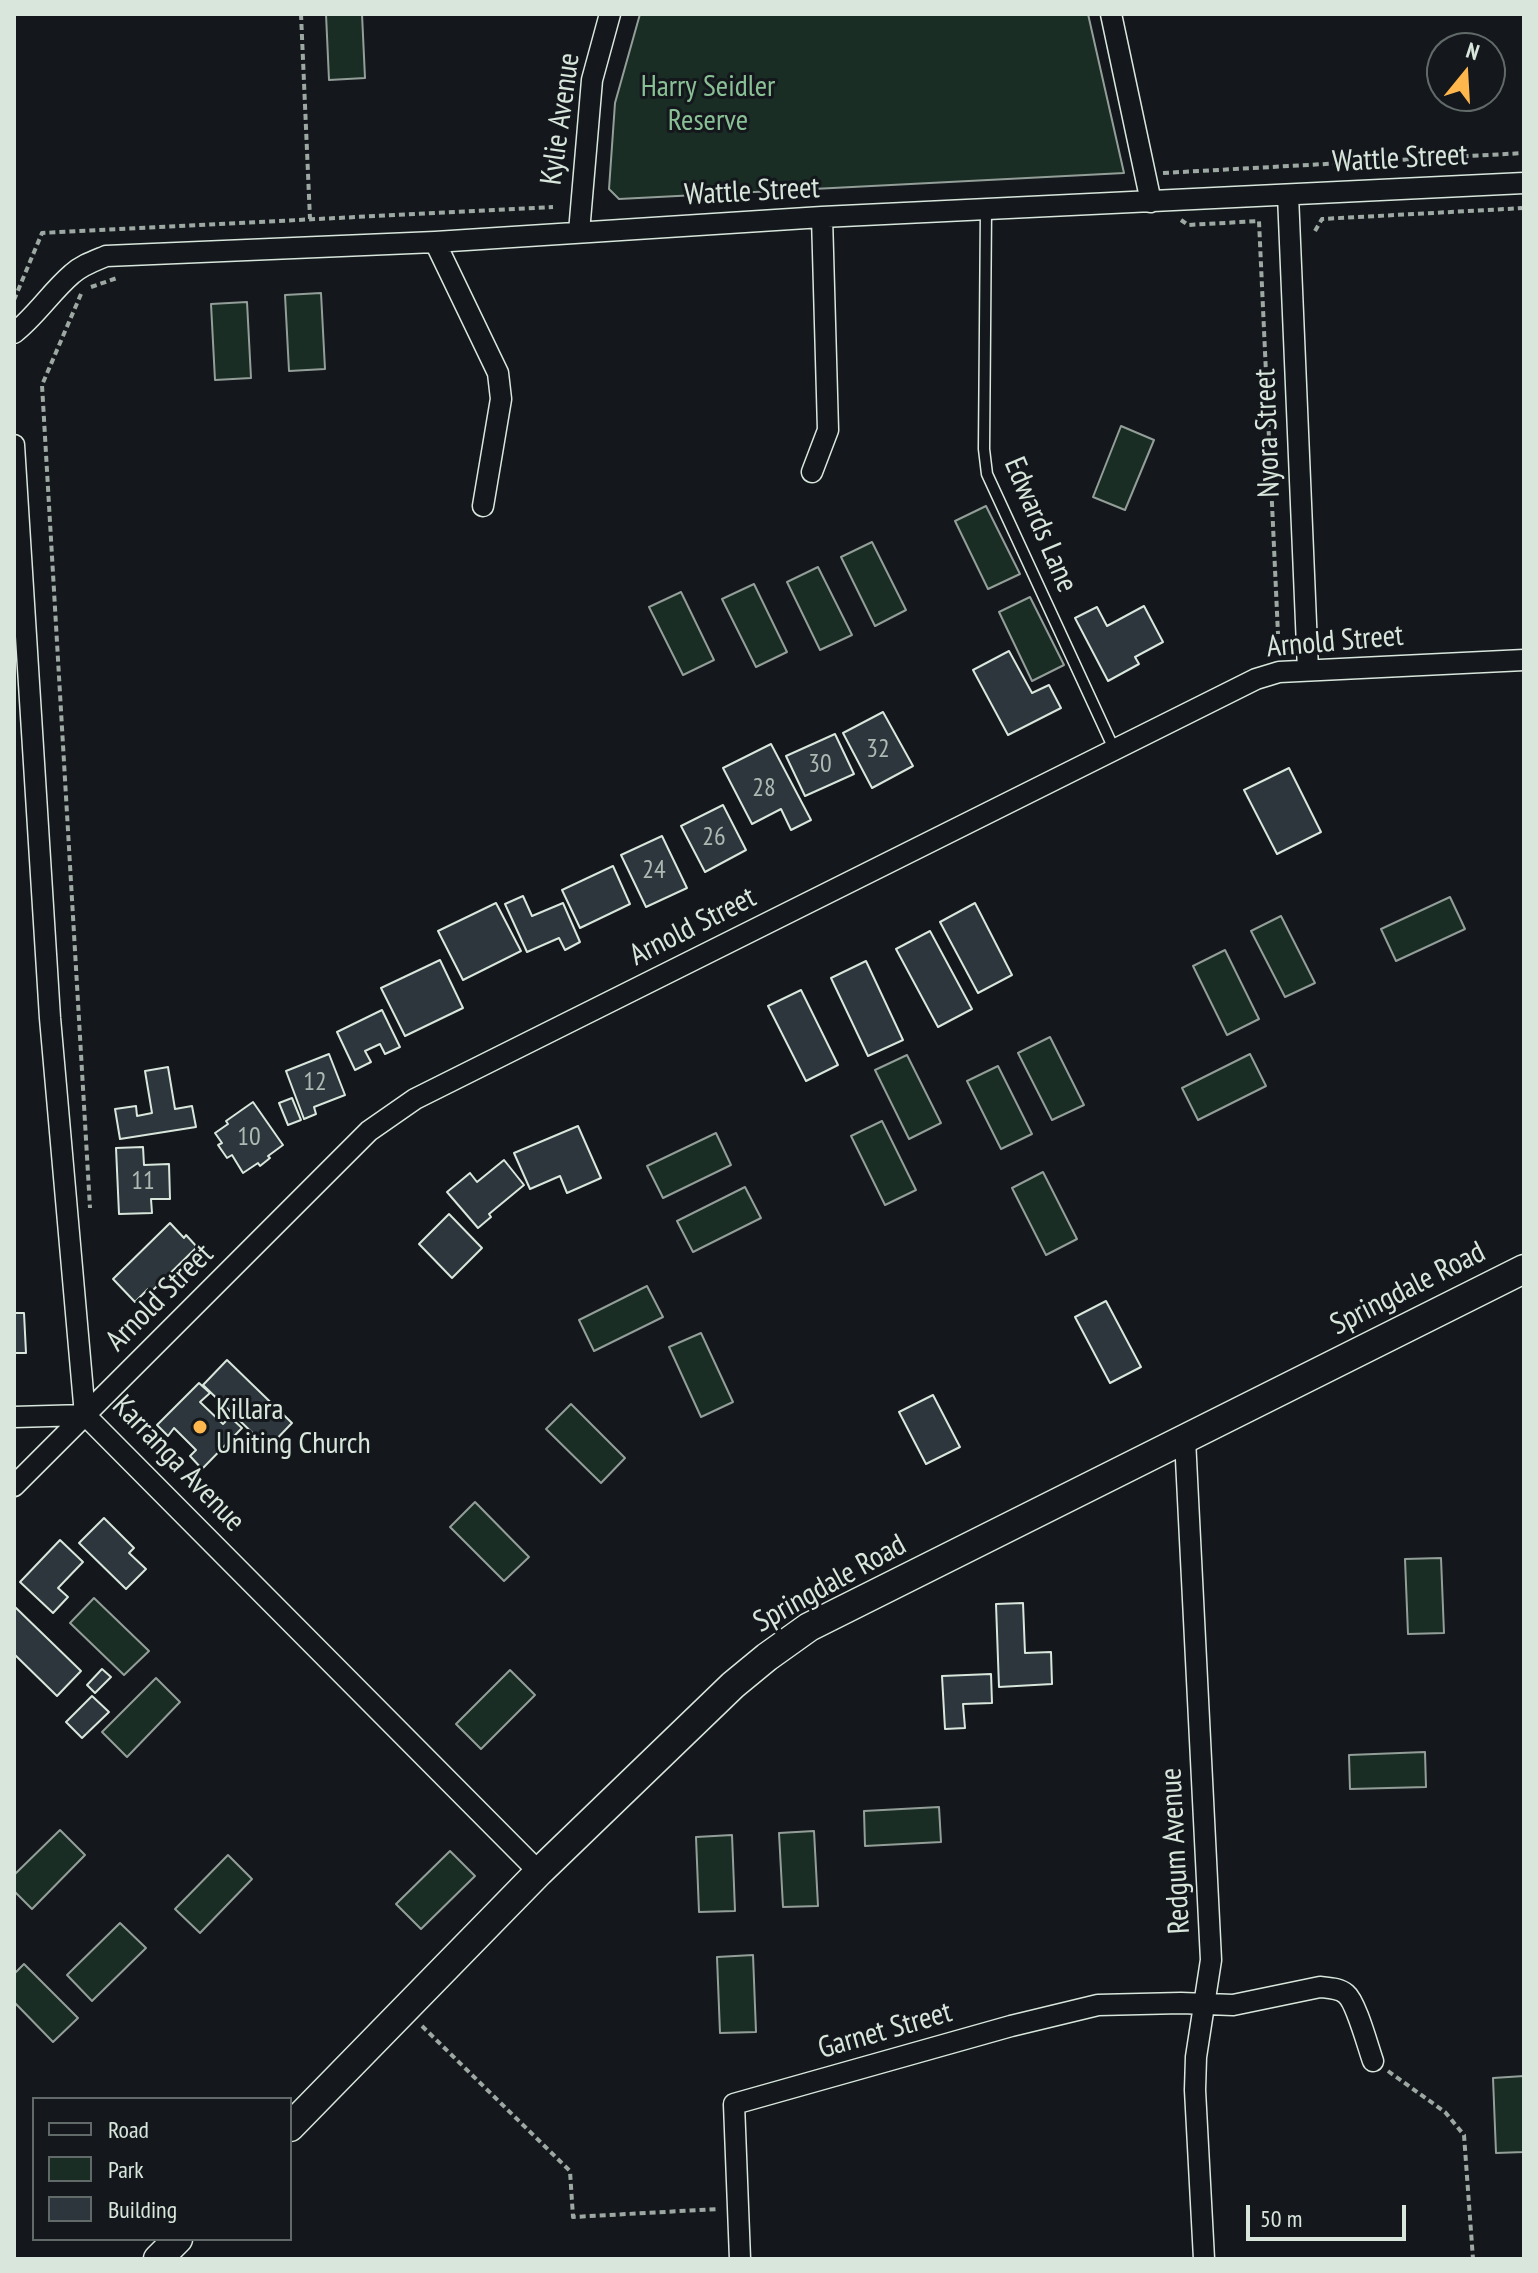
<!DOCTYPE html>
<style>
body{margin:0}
#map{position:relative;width:1538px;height:2273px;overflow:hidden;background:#14181c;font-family:"PT Sans Narrow",sans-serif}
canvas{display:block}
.frame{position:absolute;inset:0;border:16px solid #d8e6dc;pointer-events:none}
.legend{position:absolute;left:32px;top:2097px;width:260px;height:144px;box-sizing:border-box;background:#14181c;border:2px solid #626a69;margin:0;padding:10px 14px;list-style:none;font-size:24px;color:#d8e6dc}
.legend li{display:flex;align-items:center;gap:16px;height:40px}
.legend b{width:40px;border:2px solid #626a69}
.north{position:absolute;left:1426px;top:32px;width:80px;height:80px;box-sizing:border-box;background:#14181c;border:2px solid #626a69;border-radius:50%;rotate:18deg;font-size:22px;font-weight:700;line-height:32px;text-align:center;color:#d8e6dc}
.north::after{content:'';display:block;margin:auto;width:28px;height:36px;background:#ffb74d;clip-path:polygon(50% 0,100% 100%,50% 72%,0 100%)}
.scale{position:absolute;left:1246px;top:2205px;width:160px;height:36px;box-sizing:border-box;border:4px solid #d8e6dc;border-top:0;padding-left:10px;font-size:24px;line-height:28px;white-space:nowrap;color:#d8e6dc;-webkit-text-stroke:6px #14181c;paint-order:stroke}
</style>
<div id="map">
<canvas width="1538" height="2273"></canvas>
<div class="frame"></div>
<ul class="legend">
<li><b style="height:10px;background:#14181c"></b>Road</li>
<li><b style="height:22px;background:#1a2d24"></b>Park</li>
<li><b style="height:22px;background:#2c363c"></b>Building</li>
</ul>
<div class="north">N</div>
<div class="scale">50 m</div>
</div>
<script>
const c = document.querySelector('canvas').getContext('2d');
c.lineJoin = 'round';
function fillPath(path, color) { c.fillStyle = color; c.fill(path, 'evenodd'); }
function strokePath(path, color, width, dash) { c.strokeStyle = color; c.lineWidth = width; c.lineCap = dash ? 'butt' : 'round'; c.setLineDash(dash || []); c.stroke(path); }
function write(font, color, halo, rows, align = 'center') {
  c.font = font + ' "PT Sans Narrow",sans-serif'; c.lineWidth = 6; c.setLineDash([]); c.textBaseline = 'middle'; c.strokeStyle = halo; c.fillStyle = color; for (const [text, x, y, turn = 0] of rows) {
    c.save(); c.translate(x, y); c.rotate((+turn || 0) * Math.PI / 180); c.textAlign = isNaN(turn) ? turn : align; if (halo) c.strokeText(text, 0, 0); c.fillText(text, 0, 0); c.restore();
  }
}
const green = new Path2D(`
 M326 14H362L365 78 329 80Z
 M640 14H1088L1124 173 619 199 609 189 615 103Z
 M321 293 325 369 289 371 285 295Z
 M247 302 251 378 215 380 211 304Z
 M1121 426 1154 440 1125 510 1093 497Z
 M986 506 1020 574 988 589 955 521Z
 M872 542 906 610 875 626 841 557Z
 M818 567 852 635 820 650 787 582Z
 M754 584 787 652 756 667 722 599Z
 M681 592 714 660 683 675 649 607Z
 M1030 597 1064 665 1032 681 999 612Z
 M1450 897 1465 929 1396 961 1381 929Z
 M1281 916 1315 983 1285 997 1251 931Z
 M1225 950 1259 1019 1227 1035 1193 966Z
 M1050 1037 1084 1105 1052 1120 1018 1053Z
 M1250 1054 1266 1086 1198 1120 1182 1088Z
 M907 1055 941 1123 909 1139 875 1070Z
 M998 1066 1032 1134 1001 1149 967 1081Z
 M882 1121 916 1190 885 1205 851 1136Z
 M716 1133 731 1165 663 1198 647 1166Z
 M1043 1172 1077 1239 1046 1255 1012 1188Z
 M745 1187 761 1218 693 1252 677 1221Z
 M647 1286 663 1317 594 1351 579 1320Z
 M701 1333 733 1402 701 1417 669 1347Z
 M571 1404 625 1458 601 1483 546 1429Z
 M475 1502 529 1557 504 1581 450 1527Z
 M1441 1558 1444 1633 1408 1634 1405 1559Z
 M94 1598 149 1651 124 1675 70 1623Z
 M510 1670 535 1695 481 1749 456 1724Z
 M156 1678 180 1702 127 1757 102 1732Z
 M1425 1752 1426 1787 1350 1789 1349 1755Z
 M939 1807 941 1842 865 1846 864 1811Z
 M60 1830 85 1855 32 1909 14 1891V1875Z
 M814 1831 818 1906 783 1907 779 1833Z
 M732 1835 735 1911 699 1912 696 1837Z
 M450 1851 475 1876 421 1929 396 1904Z
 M228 1855 252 1879 200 1933 175 1909Z
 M120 1923 146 1948 92 2001 67 1975Z
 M753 1955 756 2032 720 2033 717 1957Z
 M24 1964 78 2018 53 2042 14 2002V1974Z
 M1524 2076V2152L1496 2153 1493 2078Z`);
const building = new Path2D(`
 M1144 606 1163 642 1135 657 1139 664 1108 681 1075 618 1097 607 1107 626Z
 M1009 651 1032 693 1049 685 1061 708 1008 735 973 670Z
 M883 712 913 766 872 788 843 733Z
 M835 734 854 774 805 796 786 756Z
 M771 744 811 820 791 830 781 809 752 824 723 768Z
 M1289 768 1321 832 1277 854 1244 790Z
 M723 805 746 850 705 872 681 826Z
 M662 836 687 888 646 907 621 855Z
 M613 866 630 904 580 928 562 890Z
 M523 896 532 916 563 903 580 942 565 950 559 938 527 952 505 904Z
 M496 903 521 951 463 980 438 931Z
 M975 903 1012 975 978 993 940 922Z
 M930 931 972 1009 938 1027 896 949Z
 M440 960 463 1008 405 1036 381 988Z
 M866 961 903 1040 868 1056 831 978Z
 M801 990 838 1065 806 1081 768 1006Z
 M382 1010 400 1047 385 1054 380 1044 365 1051 371 1062 355 1070 337 1032Z
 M329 1054 345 1095 314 1107 316 1114 304 1119 286 1071Z
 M168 1067 175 1109 192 1106 196 1127 120 1139 115 1109 136 1106 137 1116 152 1113 145 1071Z
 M292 1098 301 1120 288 1125 279 1103Z
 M253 1102 283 1145 268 1156 270 1158 260 1166 258 1163 243 1173 232 1155 227 1158 218 1145 222 1143 215 1133 228 1124 226 1121Z
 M578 1126 601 1178 567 1193 560 1176 530 1189 514 1153Z
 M143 1147 144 1165 169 1164 170 1199H151L152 1213 119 1214 116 1148Z
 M504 1160 524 1185 489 1214 491 1217 478 1228 447 1192 470 1173 477 1182Z
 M449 1214 482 1248 452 1278 419 1244Z
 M170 1223 184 1238 186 1235 197 1247 151 1292 148 1289 135 1302 113 1279Z
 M1106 1301 1141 1367 1110 1383 1075 1317Z
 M14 1313H24L26 1353H14Z
 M227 1360 292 1423 268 1448 203 1385Z
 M199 1383 210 1393 200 1402 223 1424 230 1417 242 1428 202 1469 190 1456 196 1450 174 1428 168 1436 157 1425Z
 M933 1395 960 1447 926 1464 899 1412Z
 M104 1518 134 1548 129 1553 146 1569 126 1589 79 1543Z
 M60 1540 83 1562 58 1588 68 1597 53 1613 20 1582Z
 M1023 1603 1025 1653 1051 1652 1052 1684 999 1687 996 1604Z
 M14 1606 81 1671 57 1696 14 1654Z
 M102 1669 111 1677 95 1693 87 1685Z
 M991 1674 992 1703 963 1704 965 1728 945 1729 942 1676Z
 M92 1696 109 1712 82 1738 66 1722Z`);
const path = new Path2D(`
 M301 14 310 219
 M1163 173 1524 153
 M1181 220 1188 225 1259 221 1278 634
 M1315 231 1322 219 1524 208
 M91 287 117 278
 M81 294 42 385 90 1208
 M14 300 42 233 553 207
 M422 2026 570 2171 573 2217 718 2209
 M1388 2071 1445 2112 1464 2135 1473 2259`);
const lane = new Path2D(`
 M986 209 984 449 987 474 1114 749`);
const street = new Path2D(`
 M1111 14 1151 202
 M1288 195 1308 670
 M579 232 592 80 610 14
 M435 242 498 373 501 399 483 506
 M14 333C36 316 51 292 72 274 82 265 94 261 106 256L435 242 822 217 1524 183
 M14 445 50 1018 85 1415 539 1872
 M812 472 828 430 822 217
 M14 1417 85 1415
 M1185 1439 1211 1960 1196 2057 1195 2090 1204 2259
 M14 1486 369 1131 415 1099 1256 679 1279 672 1524 660
 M740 2259 734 2104 1011 2026 1098 2005 1181 2003 1233 2005 1320 1987C1329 1988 1339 1988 1346 1994 1356 2002 1368 2047 1373 2061`);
const secondary = new Path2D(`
 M290 2127 539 1872 733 1685 767 1657 809 1627 1524 1269
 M158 2259 178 2239`);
const markers = [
 [200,1427,8,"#ffb74d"]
];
const numberNames = [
 ["32",878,750],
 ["30",820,765],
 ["28",764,789],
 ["26",714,838],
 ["24",654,871],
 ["12",315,1083],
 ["10",249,1138],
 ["11",143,1182]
];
const parkNames = [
 ["Harry Seidler",708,87],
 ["Reserve",708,121]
];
const streetNames = [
 ["Kylie Avenue",561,119,-82],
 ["Wattle Street",1400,159,-3],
 ["Wattle Street",752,192,-3],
 ["Nyora Street",1268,433,-92],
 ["Edwards Lane",1040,525,67],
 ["Arnold Street",1335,642,-5],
 ["Arnold Street",693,927,-27],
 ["Springdale Road",1408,1289,-27],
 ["Arnold Street",160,1298,-45],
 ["Karranga Avenue",178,1464,46],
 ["Springdale Road",830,1584,-29],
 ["Redgum Avenue",1176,1851,-93],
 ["Garnet Street",885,2031,-16]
];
const poiNames = [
 ["Killara",216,1410],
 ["Uniting Church",216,1444]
];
fillPath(green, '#1a2d24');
strokePath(green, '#939e99', 2);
fillPath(building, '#2c363c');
strokePath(building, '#d8e6dc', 2);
strokePath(lane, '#d8e6dc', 13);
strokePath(street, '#d8e6dc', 23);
strokePath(secondary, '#d8e6dc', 31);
strokePath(path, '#9da8a2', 4, [6, 4]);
strokePath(lane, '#14181c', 10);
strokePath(street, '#14181c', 20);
strokePath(secondary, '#14181c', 28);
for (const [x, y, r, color] of markers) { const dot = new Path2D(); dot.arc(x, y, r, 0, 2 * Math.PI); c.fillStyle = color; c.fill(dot); strokePath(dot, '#14181c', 3); }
write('26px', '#adbab4', null, numberNames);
write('30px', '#8ac095', '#14181c', parkNames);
write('30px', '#d8e6dc', '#14181c', streetNames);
write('30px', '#d8e6dc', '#14181c', poiNames, 'left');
</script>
